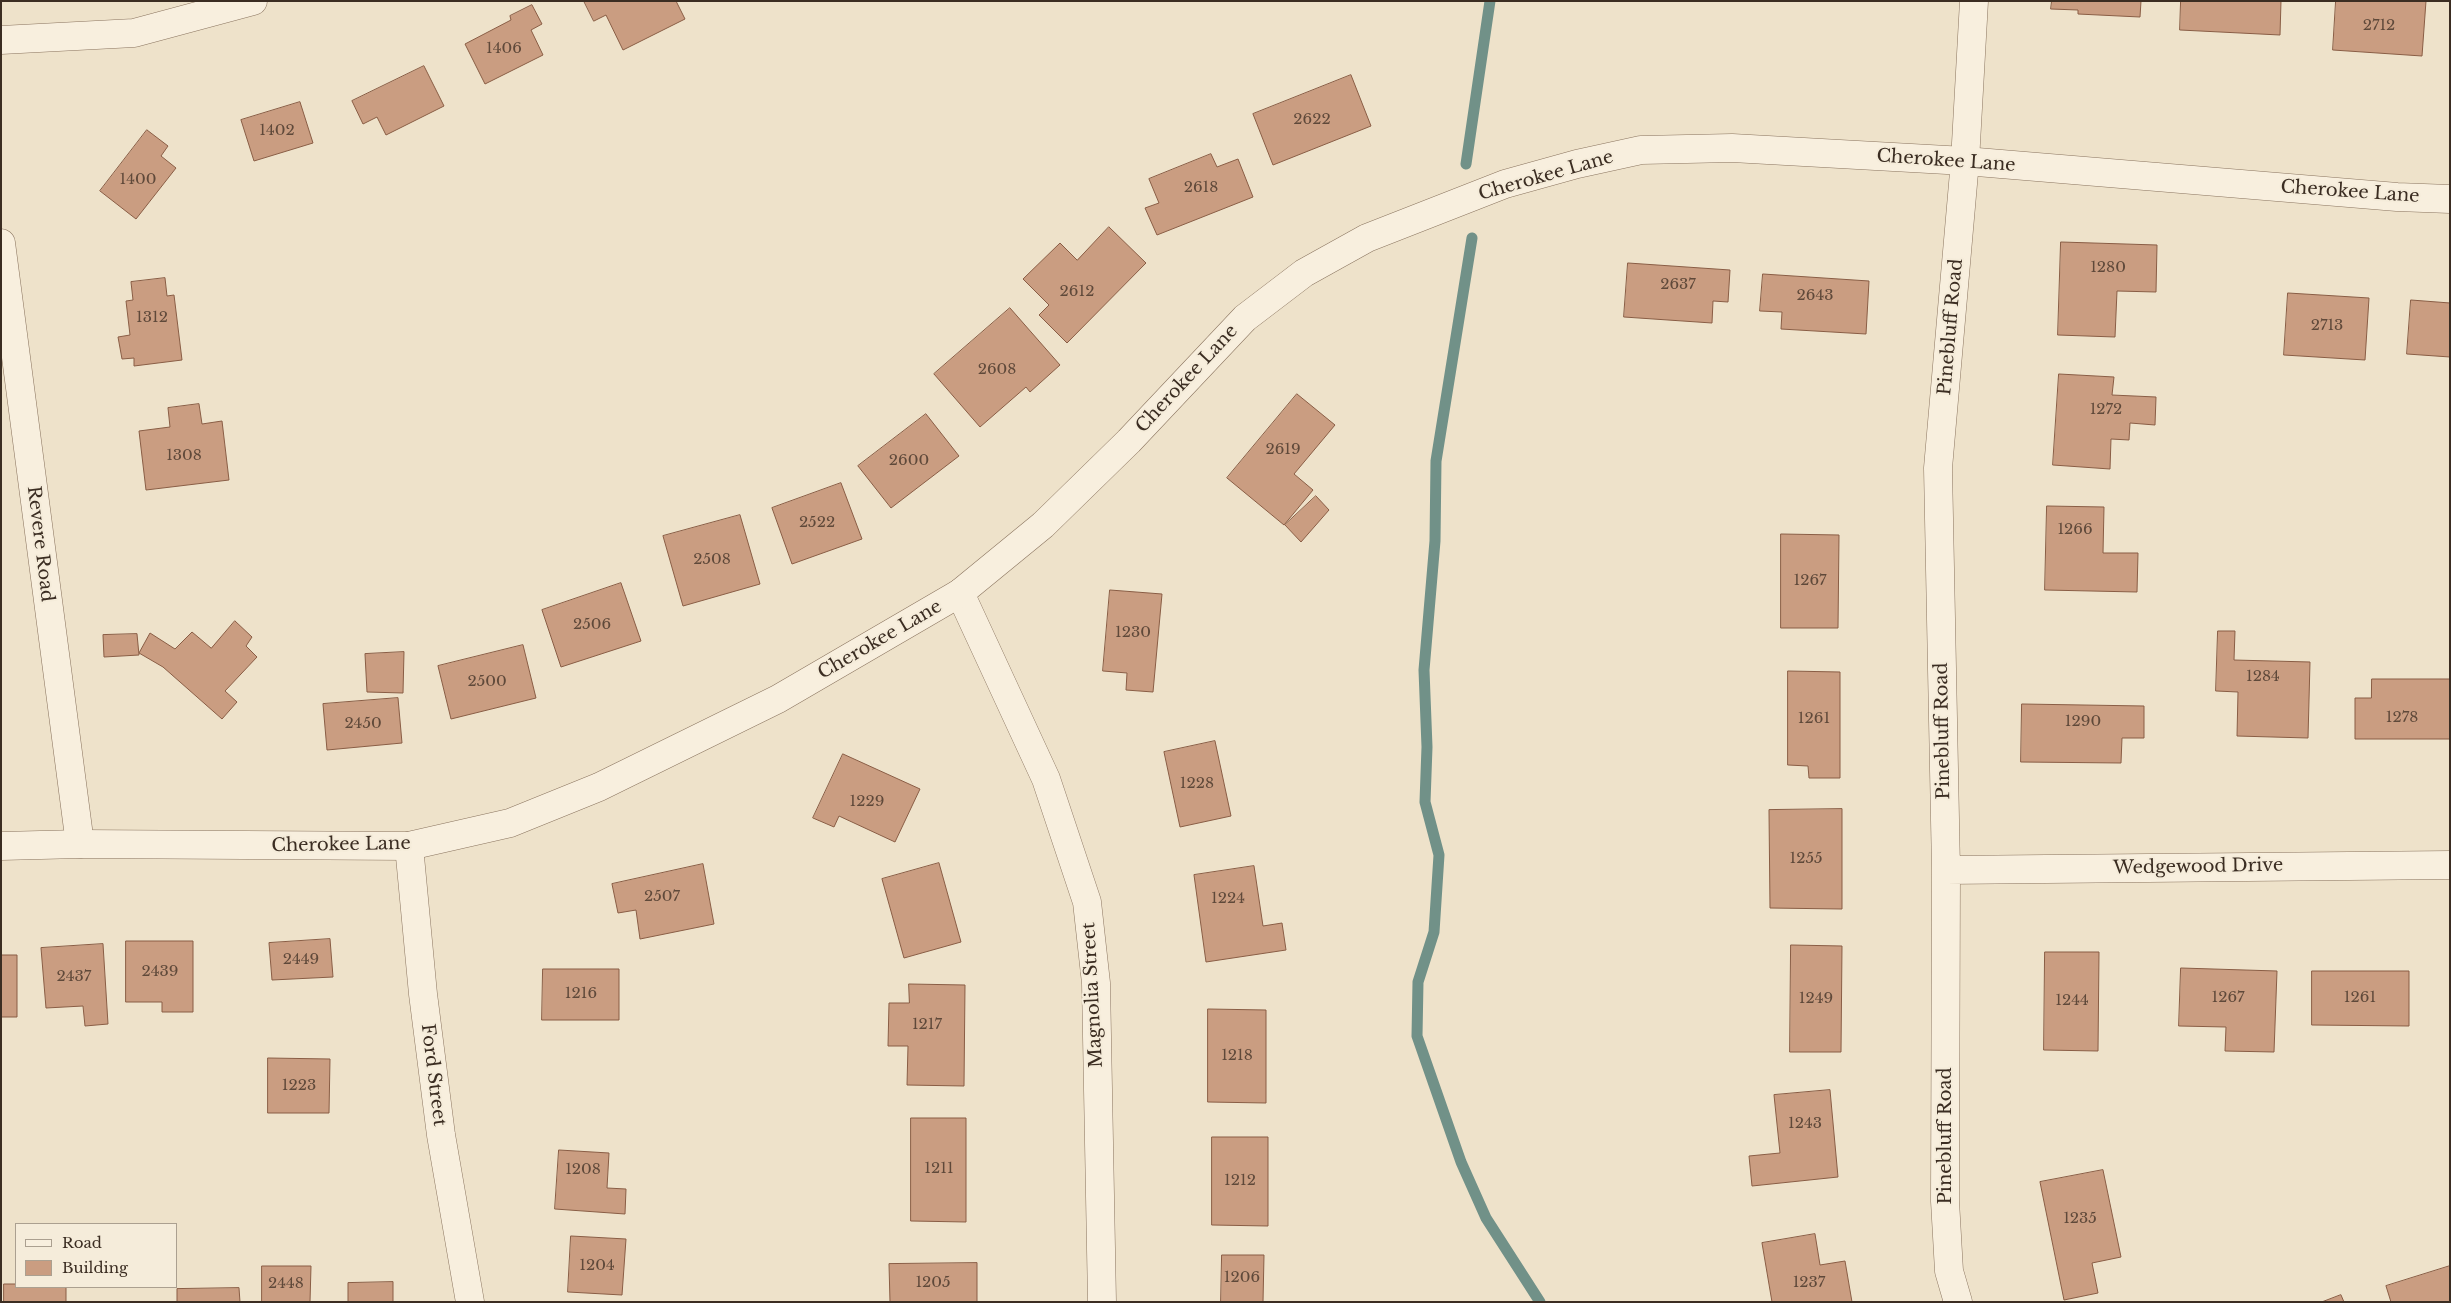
<!DOCTYPE html>
<style>
body{margin:0}
#map{position:relative;width:2451px;height:1303px;overflow:hidden;background:#eee2ca;font-family:"Libre Baskerville",serif}
canvas{display:block}
.frame{position:absolute;inset:0;border:2px solid #3b2d22;pointer-events:none}
.legend{position:absolute;left:15px;top:1223px;width:162px;height:65px;box-sizing:border-box;background:#f5ecda;border:1px solid #aba090;margin:0;padding:6px 9px;list-style:none;font-size:15px;color:#3b2d22}
.legend li{display:flex;align-items:center;gap:10px;height:25px}
.legend b{width:25px;border:1px solid #aba090}
</style>
<div id="map">
<canvas width="2451" height="1303"></canvas>
<div class="frame"></div>
<ul class="legend">
<li><b style="height:6px;background:#f8efde"></b>Road</li>
<li><b style="height:14px;background:#ca9d81"></b>Building</li>
</ul>
</div>
<script>
const c = document.querySelector('canvas').getContext('2d');
c.lineJoin = 'round';
function strokePath(path, color, width, dash) { c.strokeStyle = color; c.lineWidth = width; c.lineCap = dash ? 'butt' : 'round'; c.setLineDash(dash || []); c.stroke(path); }
function fillPath(path, color) { c.fillStyle = color; c.fill(path, 'evenodd'); }
function write(font, color, halo, rows, align = 'center') {
  c.font = font + ' "Libre Baskerville",serif'; c.lineWidth = 4; c.setLineDash([]); c.textBaseline = 'middle'; c.strokeStyle = halo; c.fillStyle = color; for (const [text, x, y, turn = 0] of rows) {
    c.save(); c.translate(x, y); c.rotate((+turn || 0) * Math.PI / 180); c.textAlign = isNaN(turn) ? turn : align; if (halo) c.strokeText(text, 0, 0); c.fillText(text, 0, 0); c.restore();
  }
}
const stream = new Path2D(`
 M1466 164 1490 1
 M1472 238 1436 461 1435 541 1424 670 1427 747 1425 802 1439 855 1434 932 1418 982 1417 1036 1461 1162 1486 1218 1540 1302`);
const building = new Path2D(`
 M584 1H676L685 19 623 50 606 15 594 21Z
 M2052 1H2141L2140 17 2078 14V10L2051 9Z
 M2181 1H2281L2280 35 2180 30Z
 M2336 1H2426L2422 56 2333 50Z
 M532 5 542 24 531 30 543 55 485 84 465 44 511 20 510 16Z
 M424 66 444 106 386 135 377 117 363 124 352 101Z
 M1351 75 1371 126 1273 165 1253 114Z
 M300 102 313 143 254 161 241 120Z
 M147 130 168 146 161 156 176 168 136 219 100 191Z
 M1211 154 1217 167 1238 159 1253 197 1157 235 1145 208 1159 203 1149 179Z
 M1109 227 1146 263 1067 343 1039 315 1049 305 1023 279 1060 243 1077 260Z
 M2061 242 2157 245 2156 292 2117 291 2115 337 2058 335Z
 M1628 263 1730 270 1728 302 1713 301 1712 323 1624 317Z
 M1763 274 1869 281 1866 334 1781 329 1782 312 1760 311Z
 M165 278 167 296 174 295 182 360 134 366V358L122 359 118 337 130 335 126 301 133 300 131 282Z
 M2288 293 2369 298 2365 360 2284 355Z
 M2411 300 2450 303V357L2407 354Z
 M1010 308 1060 365 1030 392 1026 387 980 427 934 374Z
 M2059 374 2114 377 2112 395 2156 397 2155 425 2130 423 2129 440 2111 439 2110 469 2053 465Z
 M1297 394 1335 425 1294 474 1313 490 1284 525 1227 478Z
 M199 404 202 424 222 421 229 480 146 490 139 431 170 427 168 408Z
 M926 414 959 456 891 508 858 466Z
 M841 483 862 539 792 564 772 508Z
 M1316 496 1329 510 1301 542 1285 525Z
 M2047 506 2104 507 2103 553H2138L2137 592 2045 590Z
 M740 515 760 584 683 606 663 536Z
 M1781 534 1839 535 1838 628H1781Z
 M621 583 641 641 561 667 542 610Z
 M1110 590 1162 594 1153 692 1126 690 1127 673 1103 671Z
 M235 621 252 637 246 646 257 657 225 691 237 702 222 719 163 667 139 653 150 633 175 649 192 632 211 648Z
 M2218 631H2235L2234 660 2310 662 2308 738 2237 736 2238 692 2216 691Z
 M137 634 139 655 104 657 103 635Z
 M523 645 536 698 451 719 438 666Z
 M404 652 403 693 367 692 365 654Z
 M1788 671 1840 672V778H1809L1808 766 1788 765Z
 M2372 679H2450V739H2355V698H2371Z
 M398 698 402 743 327 750 323 704Z
 M2022 704 2144 706V738H2122L2121 763 2021 762Z
 M1215 741 1231 816 1180 827 1164 752Z
 M843 754 920 789 895 842 839 816 834 827 813 818Z
 M1842 809V909L1770 908 1769 810Z
 M939 863 961 942 904 958 882 879Z
 M703 864 714 924 640 939 636 910 618 913 612 884Z
 M1254 866 1263 926 1282 923 1286 950 1206 962 1194 875Z
 M330 939 333 977 272 980 269 943Z
 M126 941H193V1012H162V1002H126Z
 M103 944 108 1024 85 1026 83 1006 46 1008 41 948Z
 M1791 945 1842 946 1841 1052H1790Z
 M2045 952H2099L2098 1051 2044 1050Z
 M1 955H17V1017H1Z
 M2181 968 2277 971 2274 1052 2225 1051 2226 1027 2179 1026Z
 M543 969H619V1020H542Z
 M2312 971H2409V1026L2312 1025Z
 M909 984 965 985 964 1086 907 1085 908 1046H888L889 1003H909Z
 M1208 1009 1266 1010V1103L1208 1102Z
 M268 1058 330 1059 329 1113H268Z
 M1830 1090 1838 1177 1752 1186 1749 1156 1780 1153 1774 1095Z
 M911 1118H966V1222L911 1221Z
 M1212 1137H1268V1226L1212 1225Z
 M559 1150 609 1153 607 1188 626 1189 625 1214 555 1209Z
 M2103 1170 2121 1257 2092 1263 2098 1293 2064 1300 2040 1182Z
 M1815 1234 1820 1265 1845 1261 1852 1302H1772L1762 1243Z
 M571 1236 626 1239 622 1295 568 1292Z
 M1222 1255H1264L1263 1302H1221Z
 M977 1263V1302H890L889 1264Z
 M262 1266H311L310 1302H262Z
 M2450 1266V1302H2391L2386 1286Z
 M393 1282V1302H348V1283Z
 M4 1284H16V1287H66V1302H4Z
 M239 1288 240 1302H177V1289Z
 M2341 1295 2344 1302H2322Z`);
const minor = new Path2D(`
 M1 40 134 33 253 1
 M1 243 80 844
 M960 593 1046 779 1087 902 1096 983 1102 1302
 M409 846 423 994 441 1135 470 1302
 M1946 870 2450 865
 M1958 1302 1949 1271 1945 1201 1946 870 1938 468 1965 161 1974 1`);
const tertiary = new Path2D(`
 M1 846 80 844 409 846 510 823 599 787 778 699 960 593 1043 525 1129 441 1245 318 1304 273 1367 238 1505 184 1577 164 1641 150 1732 148 1965 161 2397 197 2450 199`);
const numberNames = [
 ["2712",2379,26],
 ["1406",504,49],
 ["2622",1312,120],
 ["1402",277,131],
 ["1400",138,180],
 ["2618",1201,188],
 ["1280",2108,268],
 ["2637",1678,285],
 ["2612",1077,292],
 ["2643",1815,296],
 ["1312",152,318],
 ["2713",2327,326],
 ["2608",997,370],
 ["1272",2106,410],
 ["2619",1283,450],
 ["1308",184,456],
 ["2600",909,461],
 ["2522",817,523],
 ["1266",2075,530],
 ["2508",712,560],
 ["1267",1810,581],
 ["2506",592,625],
 ["1230",1133,633],
 ["1284",2263,677],
 ["2500",487,682],
 ["1278",2402,718],
 ["1261",1814,719],
 ["1290",2083,722],
 ["2450",363,724],
 ["1228",1197,784],
 ["1229",867,802],
 ["1255",1806,859],
 ["2507",662,897],
 ["1224",1228,899],
 ["2449",301,960],
 ["2439",160,972],
 ["2437",74,977],
 ["1216",581,994],
 ["1267",2228,998],
 ["1261",2360,998],
 ["1249",1816,999],
 ["1244",2072,1001],
 ["1217",927,1025],
 ["1218",1237,1056],
 ["1223",299,1086],
 ["1243",1805,1124],
 ["1211",939,1169],
 ["1208",583,1170],
 ["1212",1240,1181],
 ["1235",2080,1219],
 ["1204",597,1266],
 ["1206",1242,1278],
 ["1205",933,1283],
 ["1237",1809,1283],
 ["2448",286,1284]
];
const streetNames = [
 ["Cherokee Lane",1946,161,4],
 ["Cherokee Lane",1546,176,-16],
 ["Cherokee Lane",2350,192,4],
 ["Pinebluff Road",1951,327,-85],
 ["Cherokee Lane",1187,379,-47],
 ["Revere Road",40,544,83],
 ["Cherokee Lane",880,640,-30],
 ["Pinebluff Road",1943,731,-91],
 ["Cherokee Lane",341,845,-1],
 ["Wedgewood Drive",2198,867,-1],
 ["Magnolia Street",1093,995,-93],
 ["Ford Street",433,1075,83],
 ["Pinebluff Road",1946,1136,-90]
];
strokePath(stream, '#719188', 11);
fillPath(building, '#ca9d81');
strokePath(building, '#895d45', 1);
strokePath(minor, '#8a745f', 29);
strokePath(tertiary, '#8a745f', 29);
strokePath(minor, '#f8efde', 28);
strokePath(tertiary, '#f8efde', 28);
write('15px', '#5f493a', null, numberNames);
write('18px', '#3b2d22', '#f5ecda', streetNames);
</script>
